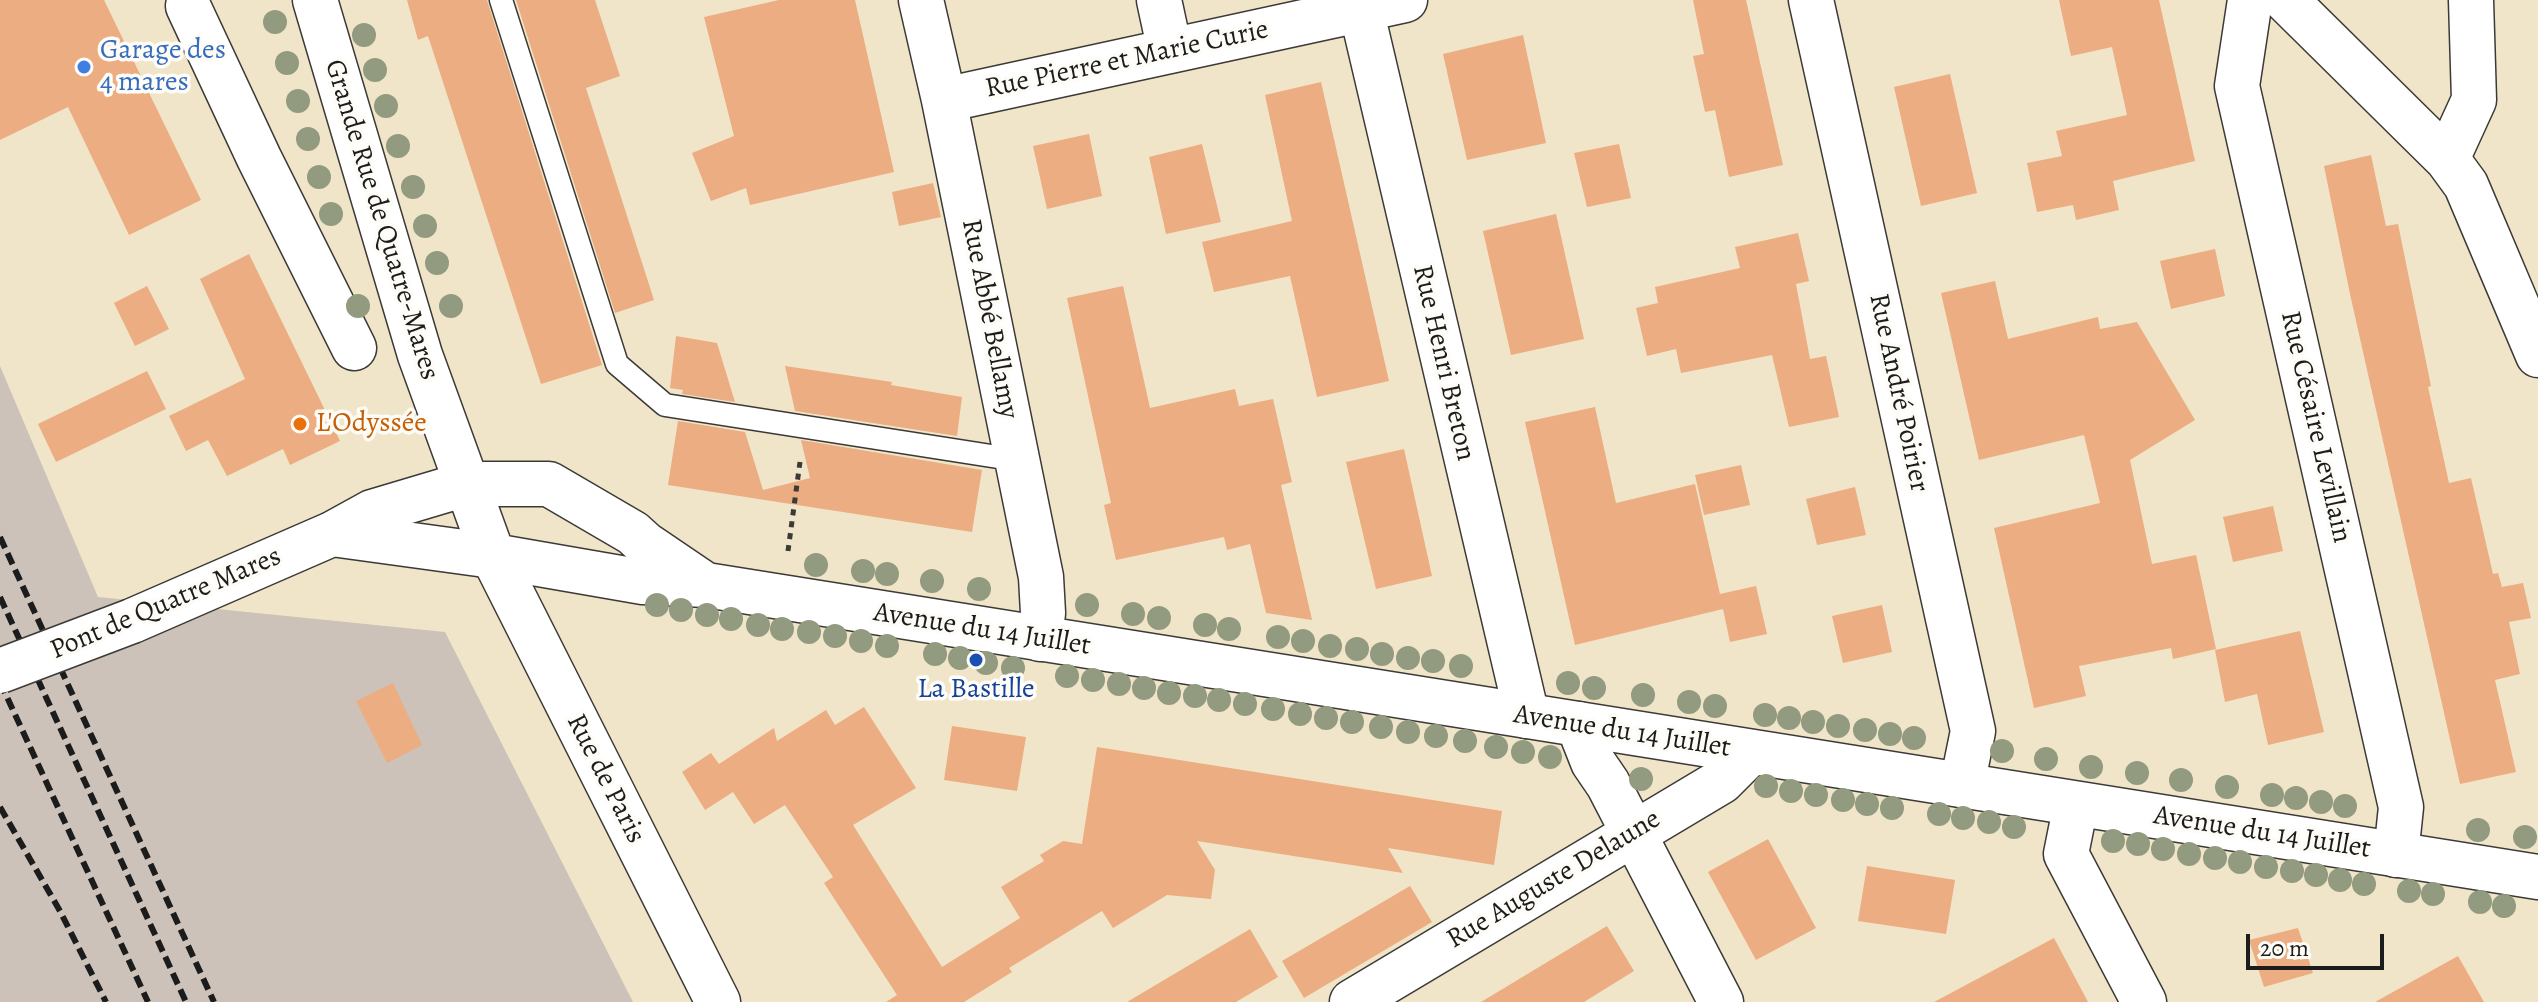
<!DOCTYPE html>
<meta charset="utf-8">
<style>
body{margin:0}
#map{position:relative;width:2538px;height:1002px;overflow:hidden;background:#f0e5c9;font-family:Alegreya,serif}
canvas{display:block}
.scale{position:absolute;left:2246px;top:934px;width:138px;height:36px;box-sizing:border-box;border:4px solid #1c1c1c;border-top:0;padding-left:10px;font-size:24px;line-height:28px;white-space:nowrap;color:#1c1c1c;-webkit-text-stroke:6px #fdfcf7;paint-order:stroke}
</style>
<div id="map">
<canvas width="2538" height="1002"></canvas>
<div class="scale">20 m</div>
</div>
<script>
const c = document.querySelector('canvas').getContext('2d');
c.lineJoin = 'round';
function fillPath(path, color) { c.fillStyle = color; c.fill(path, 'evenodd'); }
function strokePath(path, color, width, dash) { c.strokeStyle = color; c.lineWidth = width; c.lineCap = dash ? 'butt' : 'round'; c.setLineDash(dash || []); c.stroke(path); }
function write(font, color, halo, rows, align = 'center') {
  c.font = font + ' Alegreya,serif'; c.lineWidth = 7; c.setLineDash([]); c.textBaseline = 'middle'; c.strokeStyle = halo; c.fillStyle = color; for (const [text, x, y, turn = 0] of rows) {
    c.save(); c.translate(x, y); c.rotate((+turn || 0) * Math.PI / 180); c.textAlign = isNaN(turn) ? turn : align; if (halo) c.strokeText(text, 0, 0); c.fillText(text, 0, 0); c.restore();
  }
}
const industrial = new Path2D(`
 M0 366 98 597 445 632 633 1002H0Z`);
const building = new Path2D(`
 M0 0H104L201 200 129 235 68 107 0 140Z
 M407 0H487L602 365 541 384 428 36 418 40Z
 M516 0H595L620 76 586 88 654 300 615 313Z
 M779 0H855L894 172 750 205 746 188 711 201 692 153 734 136 704 17Z
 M1693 0H1746L1783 165 1729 177 1715 110 1705 112 1693 56 1704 54Z
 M2059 0H2159L2195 161 2113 181 2119 210 2076 220 2073 205 2037 212 2027 163 2062 156 2056 131 2127 115 2112 47 2071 56Z
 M1523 35 1546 143 1467 160 1443 54Z
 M1950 74 1977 193 1921 206 1894 87Z
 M1321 82 1389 381 1317 397 1290 276 1214 292 1202 242 1292 221 1265 95Z
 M1089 134 1102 196 1047 209 1033 146Z
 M1202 144 1221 222 1166 234 1149 157Z
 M1619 144 1631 198 1587 207 1574 153Z
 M2371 155 2386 226 2398 224 2431 386 2428 387 2449 483 2471 478 2493 574 2498 573 2502 587 2523 583 2531 618 2509 622 2520 674 2495 680 2516 772 2460 784 2350 294 2324 166Z
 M933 183 941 217 899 226 892 192Z
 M1556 214 1584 339 1511 355 1483 231Z
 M1798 233 1809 281 1796 284 1810 359 1826 356 1839 417 1789 427 1772 355 1681 373 1676 349 1647 356 1636 308 1658 303 1655 287 1740 268 1735 247Z
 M2215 249 2225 296 2171 309 2160 261Z
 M249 254 340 441 290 465 283 449 227 476 208 440 186 451 169 416 245 379 200 279Z
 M1995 281 2008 339 2098 317 2100 329 2137 322 2195 420 2130 460 2152 564 2196 555 2216 649 2173 659 2171 648 2079 666 2086 696 2034 708 1994 528 2100 503 2084 435 1979 460 1941 293Z
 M147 286 169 329 135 346 114 303Z
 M1123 286 1150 408 1235 389 1239 406 1273 399 1292 482 1281 485 1312 620 1266 613 1250 544 1227 550 1224 537 1116 560 1104 505 1111 503 1067 298Z
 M676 336 717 343 735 402 682 394 683 390 670 388Z
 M785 366 892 382 891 385 962 397 957 436 795 411Z
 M147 371 166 409 56 462 38 424Z
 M1595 407 1616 503 1695 484 1720 594 1756 586 1767 634 1730 642 1723 609 1575 645 1525 422Z
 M678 421 745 432 763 490 810 478 801 440 982 470 972 532 668 485Z
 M1404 449 1432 576 1376 589 1346 462Z
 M1741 465 1750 505 1704 515 1695 475Z
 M1855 487 1866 535 1817 545 1806 499Z
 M2273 506 2283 551 2233 562 2223 517Z
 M1882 605 1892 652 1843 663 1832 616Z
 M2300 631 2324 732 2268 745 2257 694 2225 702 2215 650Z
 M393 683 422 745 387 763 356 701Z
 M864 707 916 788 853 825 942 967 1020 918 1001 887 1044 861 1040 855 1063 841 1082 844 1097 747 1502 811 1494 865 1388 848 1403 873 1197 841 1215 870 1211 899 1167 895 1113 928 1102 911 1009 968 1012 972 964 1002H886L897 995 824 883 833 877 785 805 754 824 733 792 705 810 682 772 711 753 719 764 774 728 777 741 826 710 835 725Z
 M952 726 1026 737 1017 791 944 780Z
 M1768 839 1816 928 1756 960 1708 872Z
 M1867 866 1955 880 1946 934 1858 921Z
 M1410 886 1432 922 1304 998 1282 961Z
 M1607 926 1634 971 1584 1002H1481Z
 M2298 928 2313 973 2264 987 2249 940Z
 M1250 929 1278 977 1236 1002H1127Z
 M2054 938 2088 1002H1934Z
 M2458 956 2484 1002H2375Z`);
const path = new Path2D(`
 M788 551 800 462`);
const service = new Path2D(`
 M501 0 617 364 665 405 1017 460`);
const minor = new Path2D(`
 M921 0 944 100 1041 577 1043 613 1040 639
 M1159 0 1170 51
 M1811 0 1973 731 1962 785
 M2250 0 2237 86 2401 807 2396 855
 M2286 0 2447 159 2466 185 2538 355
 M188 6 259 158 354 348
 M1361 9 1527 716
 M944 100 1405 0
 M2447 159 2474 100 2471 0
 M1578 724 1593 762 1608 784 1721 1002
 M2076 804 2066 854 2144 1002
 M1352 1002 1722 781 1751 752`);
const tertiary = new Path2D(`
 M493 556 718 1002`);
const secondary = new Path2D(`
 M315 0 420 355 493 556
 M332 534 493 556 643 582 706 585 2538 877
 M132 621 332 534 372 512 466 484H549L633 533 645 544 704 584`);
const rail = new Path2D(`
 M0 537 214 1002
 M0 597 186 1002
 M0 682 148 1002
 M0 807 60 911 106 1002`);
const secondaryBridge = new Path2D(`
 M0 671 132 621`);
const trees = [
 [275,22],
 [364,35],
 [287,63],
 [375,70],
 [298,101],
 [386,106],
 [308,139],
 [398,146],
 [319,177],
 [413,187],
 [331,214],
 [425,226],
 [437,263],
 [358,306],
 [451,306],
 [816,565],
 [863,571],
 [887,574],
 [932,581],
 [979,589],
 [657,605],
 [1087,605],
 [681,610],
 [1133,614],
 [707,615],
 [1159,618],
 [731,619],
 [758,625],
 [1205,625],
 [782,629],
 [1229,629],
 [809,632],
 [835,636],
 [1278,637],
 [861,641],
 [1303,641],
 [887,646],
 [1330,646],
 [1357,649],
 [935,654],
 [1382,654],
 [960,658],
 [1408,658],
 [1433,661],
 [986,663],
 [1461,666],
 [1013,668],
 [1067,676],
 [1093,680],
 [1568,683],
 [1119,684],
 [1144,688],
 [1594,688],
 [1169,693],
 [1643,695],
 [1195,696],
 [1219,700],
 [1689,702],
 [1245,704],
 [1715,706],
 [1273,709],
 [1300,714],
 [1765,715],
 [1326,718],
 [1789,718],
 [1352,722],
 [1813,722],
 [1838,726],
 [1381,727],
 [1865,730],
 [1408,732],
 [1890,734],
 [1436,736],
 [1914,738],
 [1465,741],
 [1496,747],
 [2002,751],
 [1523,752],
 [1550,757],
 [2046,759],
 [2091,767],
 [2137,773],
 [1641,779],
 [2181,780],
 [1766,786],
 [2227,787],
 [1791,791],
 [1816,795],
 [2272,795],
 [2296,798],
 [1843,800],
 [2321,802],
 [1867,804],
 [2345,806],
 [1892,808],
 [1939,814],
 [1963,818],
 [1989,822],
 [2014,827],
 [2478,830],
 [2525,837],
 [2113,841],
 [2138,844],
 [2163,849],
 [2189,854],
 [2215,858],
 [2240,862],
 [2266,867],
 [2292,871],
 [2316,875],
 [2340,880],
 [2364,884],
 [2409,891],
 [2433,894],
 [2480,902],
 [2504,906]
];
const markers = [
 [84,67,8,"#3f7fe0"],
 [300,424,8,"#e8710a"],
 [976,660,8,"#1a4fb4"]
];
const shopNames = [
 ["Garage des",100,51],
 ["4 mares",100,83]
];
const streetNames = [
 ["Rue Pierre et Marie Curie",1127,60,-12],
 ["Grande Rue de Quatre-Mares",381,220,73],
 ["Rue Abbé Bellamy",989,319,79],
 ["Rue Henri Breton",1443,363,77],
 ["Rue André Poirier",1898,393,78],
 ["Rue Césaire Levillain",2315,427,77],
 ["Pont de Quatre Mares",166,604,-23],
 ["Avenue du 14 Juillet",982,630,9],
 ["Avenue du 14 Juillet",1622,732,9],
 ["Rue de Paris",605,779,63],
 ["Avenue du 14 Juillet",2262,833,9],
 ["Rue Auguste Delaune",1554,880,-31]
];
const foodNames = [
 ["L'Odyssée",316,424]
];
const transitNames = [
 ["La Bastille",976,690]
];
fillPath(industrial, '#ccc2b9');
fillPath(building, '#ebad81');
strokePath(service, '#3c3a36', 25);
strokePath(minor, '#3c3a36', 47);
strokePath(tertiary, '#3c3a36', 47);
strokePath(secondary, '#3c3a36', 47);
strokePath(path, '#3c3a36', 5, [6, 6]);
strokePath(service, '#fff', 22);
strokePath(minor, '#fff', 44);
strokePath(tertiary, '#fff', 44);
strokePath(secondary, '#fff', 44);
strokePath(rail, '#1c1c1c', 6, [12, 6]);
strokePath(secondaryBridge, '#3c3a36', 47, []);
strokePath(secondaryBridge, '#fff', 44);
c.fillStyle = '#929a80';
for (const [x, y] of trees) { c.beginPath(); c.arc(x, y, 12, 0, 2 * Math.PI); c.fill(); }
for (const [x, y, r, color] of markers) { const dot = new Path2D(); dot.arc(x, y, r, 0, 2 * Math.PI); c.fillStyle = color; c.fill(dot); strokePath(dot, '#fdfcf7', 3); }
write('28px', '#366cbe', '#fdfcf7', shopNames, 'left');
write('28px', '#1c1c1c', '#fdfcf7', streetNames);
write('28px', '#c56008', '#fdfcf7', foodNames, 'left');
write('28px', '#164399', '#fdfcf7', transitNames);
</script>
